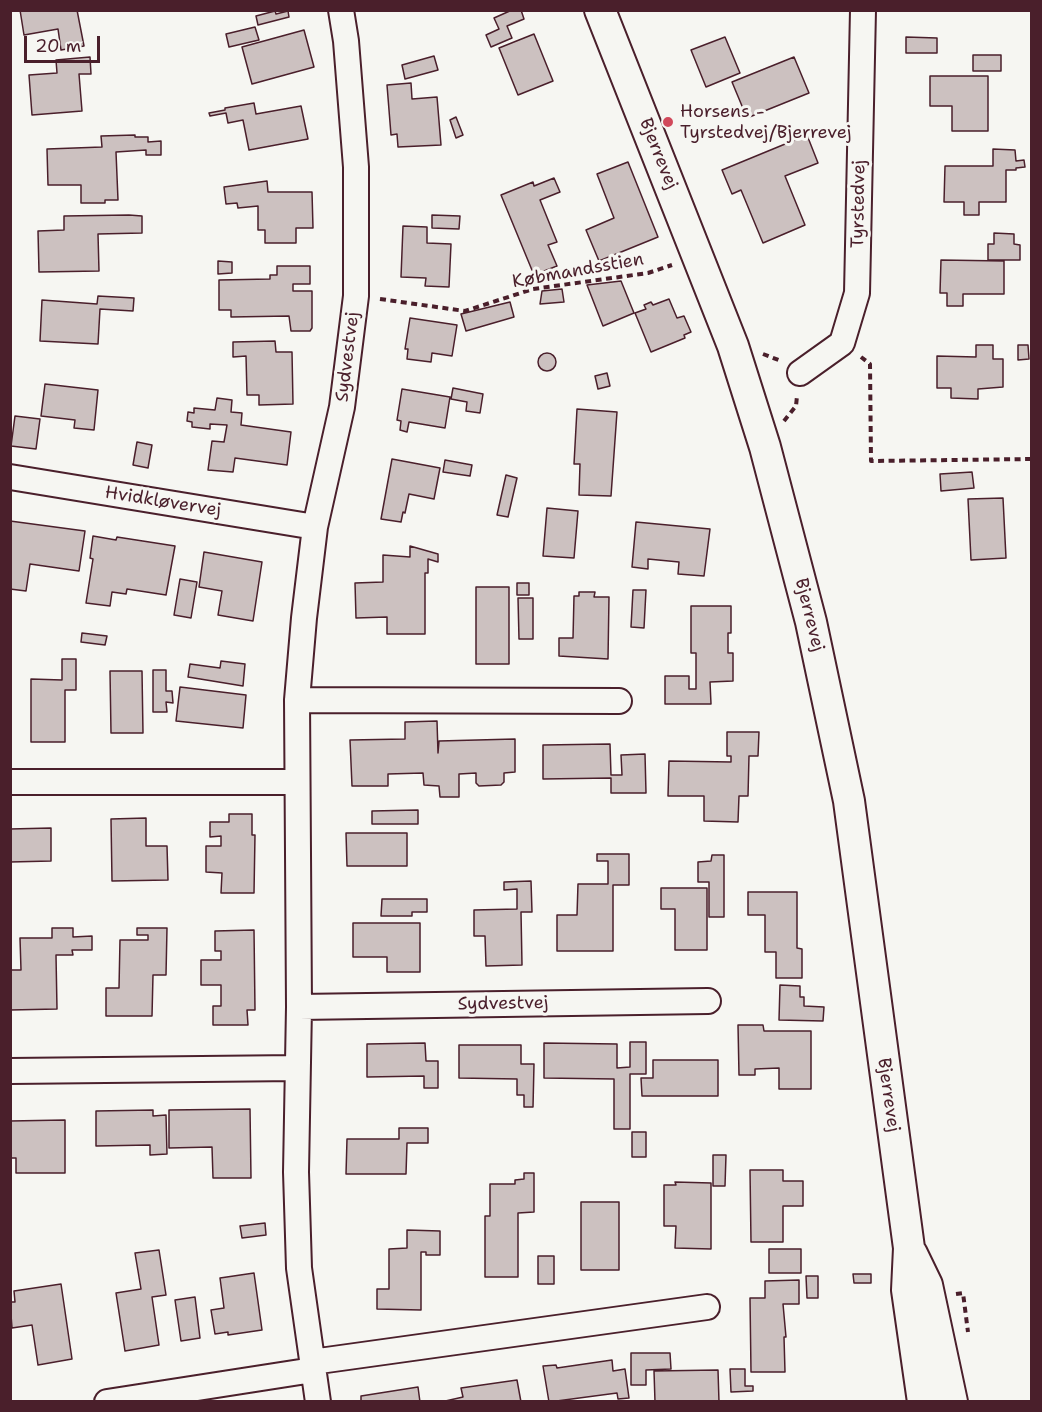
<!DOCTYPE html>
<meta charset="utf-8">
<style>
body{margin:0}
#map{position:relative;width:1042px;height:1412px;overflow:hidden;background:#f6f6f2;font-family:"Shantell Sans",sans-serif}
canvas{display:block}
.frame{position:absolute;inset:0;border:12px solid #4a1f2b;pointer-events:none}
.scale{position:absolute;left:24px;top:36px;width:76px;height:27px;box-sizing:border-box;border:3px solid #4a1f2b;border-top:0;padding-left:8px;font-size:18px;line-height:21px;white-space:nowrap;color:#4a1f2b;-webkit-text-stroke:4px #f6f6f2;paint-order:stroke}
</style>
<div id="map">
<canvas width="1042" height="1412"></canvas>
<div class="frame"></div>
<div class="scale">20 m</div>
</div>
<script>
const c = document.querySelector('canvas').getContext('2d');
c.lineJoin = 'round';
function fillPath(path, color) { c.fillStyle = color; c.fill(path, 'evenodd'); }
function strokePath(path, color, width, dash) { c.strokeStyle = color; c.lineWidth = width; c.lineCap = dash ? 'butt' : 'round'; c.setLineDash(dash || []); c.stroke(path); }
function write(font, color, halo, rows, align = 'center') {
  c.font = font + ' "Shantell Sans",sans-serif'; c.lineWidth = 6; c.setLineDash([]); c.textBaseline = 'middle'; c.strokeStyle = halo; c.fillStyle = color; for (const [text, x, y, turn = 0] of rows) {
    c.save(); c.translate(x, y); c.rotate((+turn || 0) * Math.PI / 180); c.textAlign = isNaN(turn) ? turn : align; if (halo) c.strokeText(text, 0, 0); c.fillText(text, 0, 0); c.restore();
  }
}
const building = new Path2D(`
 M20 10H77L84 46 61 50 58 29 24 35Z
 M512 10H521L524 19 507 26 512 38 491 47 486 35 499 29 494 18Z
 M275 11 276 14 288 11 289 17 258 25 256 16Z
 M255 27 259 40 229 47 226 34Z
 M304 30 314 67 252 84 242 47Z
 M534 34 553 81 518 95 499 48Z
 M725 37 740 73 706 87 691 50Z
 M906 37 937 38V53H906Z
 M973 55H1001V71H973Z
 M434 56 438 70 405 79 402 65Z
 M90 57 91 74H79L82 111 32 115 29 75 57 73 56 60Z
 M794 57 809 93 747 118 732 82Z
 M930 76H988V131H952V106H930Z
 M411 83 412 99 437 97 441 145 398 147 397 134 391 135 387 85Z
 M254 103 256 114 301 106 308 139 249 150 243 120 228 123 226 113 210 116 209 113 225 110V108Z
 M456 117 463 135 456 138 450 120Z
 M135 135V137H148V142L161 141V155H146V150L116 152 118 200H105V203H81V185H48L47 149 102 147 101 136Z
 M807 135 818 163 785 176 805 225 763 243 741 190 732 194 722 170Z
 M993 149 1015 150 1016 161 1024 160 1025 167 1016 168V170H1006V202H979V215H964V202H944L945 166H993Z
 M628 162 658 237 599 261 586 230 614 218 597 174Z
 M554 178 560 192 540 200 557 242 548 245 557 266 534 275 501 195 533 182 534 186Z
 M267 181 268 192H312L313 228H296V243H265V230H258V206L238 208 237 203 226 204 224 187Z
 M129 215 142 216V233L98 234 99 271 39 272 38 231 64 230V216Z
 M432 215 460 216 459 229 432 228Z
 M403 226 427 227V243L451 244 449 287 425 286 426 278 401 277Z
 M994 233 1014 234V244L1020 245V260H988V244H994Z
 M941 260 1004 261V294H963V306H947V293H940Z
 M218 261 232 262V273L218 274Z
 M277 266H310V284H293V291H312V328L310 331H291L289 316 231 317V310H219V280L270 279V275H277Z
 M621 281 634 313 603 326 587 285Z
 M562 289 564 302 540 304 542 291Z
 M98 296 134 298 133 311 100 309 98 344 40 341 42 300 97 304Z
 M669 299 677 318 684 316 691 332 684 335 685 338 651 352 635 313 646 309 644 305 651 302 653 305Z
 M510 302 514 317 466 331 461 314Z
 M410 318 457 325 452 356 432 353 431 362 407 359 408 349H405Z
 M275 341 276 352H292L293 404 259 405V395H247L246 356 233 357V342Z
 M976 345H993V359H1003V387L978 389V399L951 398V388H937V356L976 357Z
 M1018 345H1028L1029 359 1018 360Z
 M538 362a9 9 0 1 1 18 0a9 9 0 1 1-18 0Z
 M607 373 610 386 598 389 595 376Z
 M45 384 98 390 94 430 74 428 75 420 41 416Z
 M453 388 483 394 480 413 466 411 467 402 451 399Z
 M402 389 450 397 445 428 409 422 407 432 400 430 401 421 397 420Z
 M217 398 232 400 231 412 242 413 241 425 291 432 287 465 235 458 233 472 208 470 212 441 224 442 227 425 210 424V429L192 427V422L187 421 188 412 194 413V408L215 410Z
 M577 409 617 412 611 496 579 495 580 464H574Z
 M15 416 40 419 36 449 11 446Z
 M137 442 152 445 148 468 133 465Z
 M392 459 440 468 434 499 409 494 405 513 403 512 401 522 381 519Z
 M445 460 472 465 470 476 443 472Z
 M972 472 974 488 941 491 940 474Z
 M506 475 517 478 508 517 497 515Z
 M1003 498 1006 558 971 560 968 499Z
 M547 508 578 511 574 558 543 556Z
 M10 521 85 531 79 571 30 564 26 591 10 589Z
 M636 522 710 529 704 576 678 574 679 562 648 559V569L632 567Z
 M93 536 116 540 117 537 175 546 166 595 127 589 126 594 112 592 110 606 86 603 93 559 90 558Z
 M410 546 438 554V562L428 559V573H425V634H387V617L356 618 355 583 383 582V555L410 557Z
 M204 552 262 562 253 621 218 615 222 591 199 587Z
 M180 579 197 582 191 618 174 615Z
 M517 583H529V595H517Z
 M476 587H509V664H476Z
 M633 590H646L644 628 631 627Z
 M579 592H595L594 597H609L608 659 559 656V638H573L574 596H579Z
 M518 598H533V639H519Z
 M691 606H731V633H728V653H733V681L710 682 711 704H665V676H689V689H696V653H691Z
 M82 633 107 636 105 645 81 642Z
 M62 659H76V690H65V742H31V679L62 680Z
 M221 661 245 664 243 686 188 677 190 664 220 668Z
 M153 670H166V691H172L173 703 166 702 167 712H153Z
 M110 671H142L143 733H111Z
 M180 687 246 695 243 728 176 721Z
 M437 721 438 753 439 741 515 739V772L504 773V782L501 785 479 786 476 783V773L459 774V797H440L439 786 424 785 423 773 388 774V786H352L350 740 405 739V722Z
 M727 732H759L758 756H749L748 796H739L738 822 704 821V796H668L669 761 731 762V756H727Z
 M610 744 611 775H622L621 755 645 754 646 793H611V778L543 779V745Z
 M418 810V824H372V811Z
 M229 814H252V835H255L254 893H221L222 873 206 872V846H221V836L210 837V822H229Z
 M146 818V846H167L168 880 112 881 111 819Z
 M51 828V861L10 862V829Z
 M346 833H407V866H347Z
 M597 854H629V885H613V951H557V915H577L578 884H608V861H597Z
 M712 855H724V917H709V882H698V862L711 861Z
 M531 881 532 912H521L522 965 486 966 485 936H474V910L517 909V889L504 890V882Z
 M661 888H707V950H675V909H661Z
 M748 892H797V948L802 949V978H776V952H765V915H748Z
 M382 899H427V912H412V916H381Z
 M353 923H420V972H387V957H353Z
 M52 928H73V937L92 936V950H72L73 955H56L57 1009 10 1010V970H21L20 938H52Z
 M137 928H167L166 975H153L152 1016H106V988H119L120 940H148V935H137Z
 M254 930 255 1010H247L248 1025H213V1006H221V985H201V960H221V951H215V931Z
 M780 985 800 986V997H804V1006L824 1007 823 1021 779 1020Z
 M738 1025H763L764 1031H811V1089H779V1068L755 1069V1075H739Z
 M630 1042H646V1074H630V1129H614V1079L544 1078V1043L617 1044V1068L630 1067Z
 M425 1043 426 1061H438V1088H424V1076L367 1077V1044Z
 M459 1045H521V1064H534L533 1107H524V1095H517V1079L459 1078Z
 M653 1060H718V1096H642L641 1078H653Z
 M250 1109 251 1178H213L212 1147 169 1148V1110Z
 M153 1110V1116L166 1115 167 1154 150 1155V1145L96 1146V1111Z
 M65 1120V1173H16V1158H10V1121Z
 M399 1128H428V1143H407L406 1174H346L347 1139H399Z
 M632 1132H646V1157H632Z
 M713 1155H726L725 1186H713Z
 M750 1170H783V1181H803V1206H783V1242H751Z
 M524 1173H534V1212L518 1213V1277H485V1216H490V1184H515V1180L524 1179Z
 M675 1182 711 1183V1249L675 1248 676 1226H664V1185H676Z
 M581 1202H619V1270H581Z
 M265 1223 266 1235 242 1238 240 1226Z
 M407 1230 440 1231V1255H426V1252H421V1310L377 1309V1289H389V1249L407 1248Z
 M769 1249H801V1273H769Z
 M159 1250 166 1295 152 1297 159 1345 125 1351 116 1293 141 1289 135 1253Z
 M538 1256H554V1284H538Z
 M254 1273 262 1330 228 1335V1332L215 1334 211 1310 224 1308 220 1278Z
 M853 1274H871V1283H854Z
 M806 1276H818V1298H807Z
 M799 1280V1304H783L786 1337H784L785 1372H751L750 1298H765V1281Z
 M61 1284 72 1359 38 1365 32 1325 12 1328 10 1302H15L14 1291Z
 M195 1297 200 1338 181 1341 175 1300Z
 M631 1353H670L671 1369 646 1370V1385H631Z
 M612 1360 613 1371 625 1369 629 1398 618 1399 617 1393 549 1402 543 1366 556 1365 557 1368Z
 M730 1369H745V1386H753V1391L731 1392Z
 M718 1370 719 1402H655L654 1371Z
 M517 1380 521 1402H441L463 1397 461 1388Z
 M418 1387 420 1402H361V1396Z`);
const path = new Path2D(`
 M380 299 465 311 533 289 648 273 672 265
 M763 354 781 361
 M861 357 870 364 871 461 1032 459
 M784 421 796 406 797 396
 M956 1294 963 1293 968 1332`);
const minor = new Path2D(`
 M800 373 842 343 857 293 863 10
 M10 477 315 527
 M297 700 619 701
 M10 782H297
 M299 1007 708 1001
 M10 1071 297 1068
 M312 1362 707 1307
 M107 1402 313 1370
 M318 1402 299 1268 296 1172 299 1007 297 700 304 618 315 527 342 407 356 296V167L346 41 341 10`);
const tertiary = new Path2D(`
 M600 10 733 346 765 447 811 622 849 801 909 1248 907 1290 923 1402
 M912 1254 927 1285 952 1402`);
const markers = [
 [668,122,6,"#d1495b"]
];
const poiNames = [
 ["Horsens -",680,112],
 ["Tyrstedvej/Bjerrevej",680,133]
];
const streetNames = [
 ["Bjerrevej",658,154,68],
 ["Tyrstedvej",859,204,-89],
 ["Købmandsstien",578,271,-10],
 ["Sydvestvej",348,357,-83],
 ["Hvidkløvervej",163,502,9],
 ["Bjerrevej",809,615,76],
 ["Sydvestvej",503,1004,-1],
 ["Bjerrevej",888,1095,82]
];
fillPath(building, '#ccc1c0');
strokePath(building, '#4a1f2b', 1.5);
strokePath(minor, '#4a1f2b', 28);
strokePath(tertiary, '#4a1f2b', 34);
strokePath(path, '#4a1f2b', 4, [6, 4.5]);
strokePath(minor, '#f6f6f2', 24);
strokePath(tertiary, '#f6f6f2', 30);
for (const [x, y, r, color] of markers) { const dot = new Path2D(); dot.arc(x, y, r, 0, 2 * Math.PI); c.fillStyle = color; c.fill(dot); strokePath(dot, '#f6f6f2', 2); }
write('18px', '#4a1f2b', '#f6f6f2', poiNames, 'left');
write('18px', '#4a1f2b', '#f6f6f2', streetNames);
</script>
